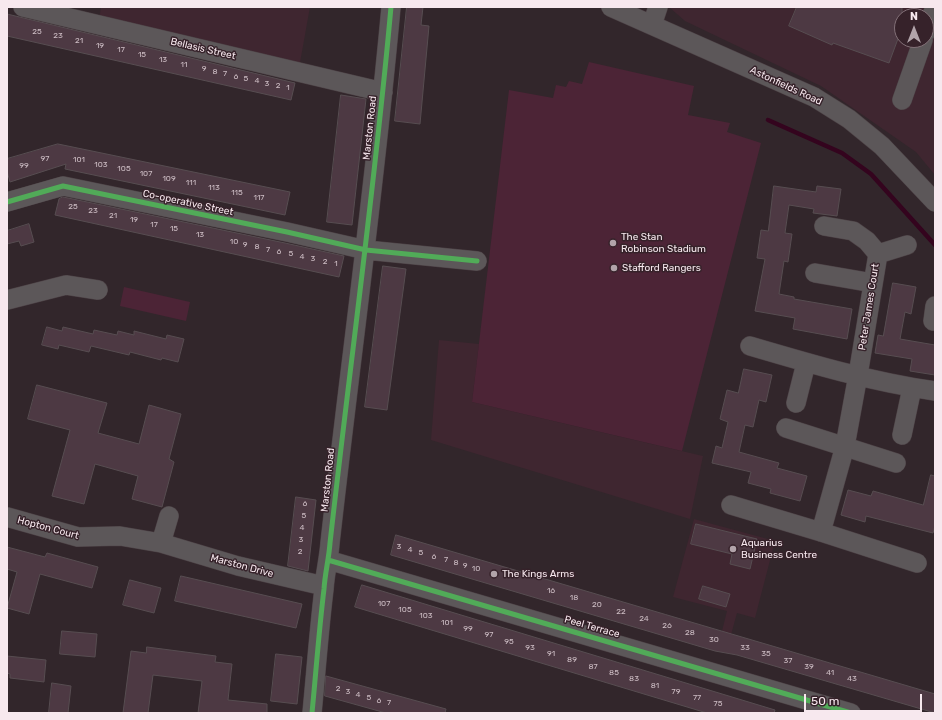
<!DOCTYPE html>
<style>
body{margin:0}
#map{position:relative;width:942px;height:720px;overflow:hidden;background:#32262b;font-family:Rubik,sans-serif}
canvas{display:block}
.frame{position:absolute;inset:0;border:8px solid #f7e8ee;pointer-events:none}
.north{position:absolute;left:894px;top:8px;width:40px;height:40px;box-sizing:border-box;background:#36222a;border:1px solid #837178;border-radius:50%;rotate:0deg;font-size:11px;font-weight:700;line-height:16px;text-align:center;color:#f7e8ee}
.north::after{content:'';display:block;margin:auto;width:14px;height:18px;background:#b2a4aa;clip-path:polygon(50% 0,100% 100%,50% 72%,0 100%)}
.scale{position:absolute;left:804px;top:694px;width:118px;height:18px;box-sizing:border-box;border:2px solid #f7e8ee;border-top:0;padding-left:5px;font-size:12px;line-height:14px;white-space:nowrap;color:#f7e8ee;-webkit-text-stroke:3px #36222a;paint-order:stroke}
</style>
<div id="map">
<canvas width="942" height="720"></canvas>
<div class="frame"></div>
<div class="north">N</div>
<div class="scale">50 m</div>
</div>
<script>
const c = document.querySelector('canvas').getContext('2d');
c.lineJoin = 'round';
function fillPath(path, color) { c.fillStyle = color; c.fill(path, 'evenodd'); }
function strokePath(path, color, width, dash) { c.strokeStyle = color; c.lineWidth = width; c.lineCap = dash ? 'butt' : 'round'; c.setLineDash(dash || []); c.stroke(path); }
function write(font, color, halo, rows, align = 'center') {
  c.font = font + ' Rubik,sans-serif'; c.lineWidth = 3; c.setLineDash([]); c.textBaseline = 'middle'; c.strokeStyle = halo; c.fillStyle = color; for (const [text, x, y, turn = 0] of rows) {
    c.save(); c.translate(x, y); c.rotate((+turn || 0) * Math.PI / 180); c.textAlign = isNaN(turn) ? turn : align; if (halo) c.strokeText(text, 0, 0); c.fillText(text, 0, 0); c.restore();
  }
}
const built = new Path2D(`
 M101 7H310L299 68 98 27Z
 M669 7H935V175L916 152 821 86 685 21ZM902 16H926V40H902Z
 M439 340 479 344 472 402 703 456 690 519 431 440Z
 M694 519 775 541 755 618 737 613 726 653 717 651 727 611 673 597Z`);
const green = new Path2D(`
 M589 62 694 86 688 115 730 123 727 132 761 143 682 451 472 402 509 90 553 98 556 85 566 87 569 81 582 84Z
 M124 287 190 302 186 321 120 306Z`);
const stream = new Path2D(`
 M768 120 842 153 871 174 935 245`);
const building = new Path2D(`
 M407 7H423L421 25 429 26 420 124 395 121Z
 M797 7H902V28L889 63 833 43 832 45 789 26Z
 M7 14 295 83 291 100 7 36Z
 M341 95 366 99 352 225 327 222Z
 M58 144 290 192 285 215 65 169 66 164 10 182 7 171V159Z
 M774 186 816 192 817 186 841 189 837 216 813 213 814 209 789 205 785 233 792 234 788 262 784 261 779 294 794 297V299L852 309 847 339 793 329 795 318 755 311 765 259 757 258 761 230 768 231Z
 M63 197 285 243 344 256 339 277 55 215 59 199Z
 M29 224 34 242 21 246 19 241 7 244V231Z
 M383 266 406 269 387 410 365 407Z
 M893 283 916 287 911 314 905 312 900 339 935 345V375L910 371 912 359 875 353 878 335 883 336Z
 M47 327 62 331 63 327 93 334 94 330 117 335 118 331 134 335V331L166 339 167 335 184 339 178 362 162 358 161 360 130 352 129 355 91 346 89 352 59 345 58 349 42 345Z
 M744 369 772 375 766 402 759 400 753 427 745 425 739 452 779 463 777 468 807 476 800 501 770 493 771 489 748 483 751 472 712 463 716 446 722 448 728 422 720 419 727 390 738 393Z
 M37 385 107 403 98 433 139 444 149 405 181 414 169 459 174 462 162 507 132 499 138 476 95 464 84 504 52 496 70 430 28 419Z
 M931 475 935 476V526L933 533 866 516 865 522 841 515 848 490 871 496 873 491 923 505Z
 M296 497 316 500 308 571 288 566Z
 M696 524 757 539 750 569 730 564 732 554 691 544Z
 M396 535 935 694V713L737 655 715 651 391 555Z
 M7 547 45 557 47 553 98 567 92 588 40 574 29 614 7 608 17 572 7 569Z
 M181 576 302 604 296 628 175 601Z
 M130 580 161 588 154 613 123 605Z
 M362 585 775 710 774 713H707L355 607Z
 M703 586 730 594 726 607 699 599Z
 M62 631 97 634 95 657 60 654Z
 M147 647 216 656 215 662 232 664 228 700 267 704V713H198L202 681 153 675 148 713H123L131 651 146 653Z
 M276 654 302 657 297 704 271 701Z
 M7 656 46 660 44 682 10 678V674L7 673Z
 M326 676 446 709 445 713H386L325 696Z
 M52 683 71 686 68 713H49Z`);
const minor = new Path2D(`
 M23 7 383 92
 M611 7 814 97 849 119 882 146 935 202
 M652 25 658 7
 M926 32 935 7
 M902 100 923 40
 M7 202 63 186 287 232 366 250 477 261
 M878 254 907 245
 M815 273 873 283
 M7 300 66 285 98 290
 M935 306 933 321H935
 M750 346C811 364 872 382 935 391
 M796 403 806 363
 M786 428 896 463
 M902 435 912 388
 M731 505 821 532 917 563
 M7 517 78 537 120 536 161 543 238 566 324 586
 M821 532 845 446 858 375 878 254 867 241 853 231 824 226
 M161 543 169 516
 M328 560 851 713
 M312 713C316 672 319 630 324 589 325 573 329 558 330 543 350 364 375 186 391 7`);
const cycleway = new Path2D(`
 M7 202 63 186 287 232 366 250 477 261
 M328 560 851 713
 M312 713C316 672 319 630 324 589 325 573 329 558 330 543 350 364 375 186 391 7`);
const markers = [
 [613,243,4,"#b2a4aa"],
 [614,268,4,"#b2a4aa"],
 [733,549,4,"#b2a4aa"],
 [494,574,4,"#b2a4aa"]
];
const numberNames = [
 ["25",37,32],
 ["23",58,36],
 ["21",79,41],
 ["19",100,46],
 ["17",121,50],
 ["15",142,55],
 ["13",163,60],
 ["11",184,65],
 ["9",204,69],
 ["8",215,72],
 ["7",225,74],
 ["6",236,77],
 ["5",246,79],
 ["4",257,81],
 ["3",267,84],
 ["2",278,86],
 ["1",288,88],
 ["97",45,159],
 ["101",79,160],
 ["103",101,165],
 ["99",24,166],
 ["105",124,169],
 ["107",146,174],
 ["109",169,179],
 ["111",191,183],
 ["113",214,188],
 ["115",237,193],
 ["117",259,198],
 ["25",73,207],
 ["23",93,211],
 ["21",113,216],
 ["19",134,220],
 ["17",154,225],
 ["15",174,229],
 ["13",200,235],
 ["10",234,242],
 ["9",245,245],
 ["8",257,247],
 ["7",268,250],
 ["6",279,252],
 ["5",291,254],
 ["4",302,257],
 ["3",313,259],
 ["2",325,262],
 ["1",336,264],
 ["6",305,504],
 ["5",304,516],
 ["4",302,528],
 ["3",301,540],
 ["3",399,547],
 ["4",410,550],
 ["2",300,552],
 ["5",421,553],
 ["6",434,557],
 ["7",446,560],
 ["8",456,563],
 ["9",465,566],
 ["10",476,569],
 ["16",551,591],
 ["18",574,598],
 ["107",384,604],
 ["20",597,605],
 ["105",405,610],
 ["22",621,612],
 ["103",426,616],
 ["24",644,619],
 ["101",447,623],
 ["26",667,626],
 ["99",468,629],
 ["28",690,633],
 ["97",489,635],
 ["30",714,640],
 ["95",509,642],
 ["93",530,648],
 ["33",745,648],
 ["91",551,654],
 ["35",766,654],
 ["89",572,660],
 ["37",788,661],
 ["87",593,667],
 ["39",809,667],
 ["85",614,673],
 ["41",830,673],
 ["83",634,679],
 ["43",852,679],
 ["81",655,686],
 ["2",338,689],
 ["3",348,692],
 ["79",676,692],
 ["4",358,695],
 ["5",369,698],
 ["77",697,698],
 ["6",379,701],
 ["7",389,703],
 ["75",718,704]
];
const streetNames = [
 ["Bellasis Street",203,49,13],
 ["Astonfields Road",786,86,25],
 ["Marston Road",370,128,-84],
 ["Co-operative Street",188,203,12],
 ["Peter James Court",869,307,-81],
 ["Marston Road",328,480,-84],
 ["Hopton Court",48,528,15],
 ["Marston Drive",242,566,15],
 ["Peel Terrace",592,627,16]
];
const poiNames = [
 ["The Stan",621,237],
 ["Robinson Stadium",621,249],
 ["Stafford Rangers",622,268],
 ["Aquarius",741,543],
 ["Business Centre",741,555],
 ["The Kings Arms",502,574]
];
fillPath(built, '#3f2630');
fillPath(green, '#4c2436');
strokePath(stream, '#34041e', 4.5);
fillPath(building, '#4d3943');
strokePath(building, '#574d51', 1);
strokePath(minor, '#4d4246', 20);
strokePath(minor, '#5c5759', 19);
strokePath(cycleway, '#51ab58', 5);
for (const [x, y, r, color] of markers) { const dot = new Path2D(); dot.arc(x, y, r, 0, 2 * Math.PI); c.fillStyle = color; c.fill(dot); strokePath(dot, '#36222a', 1.5); }
write('8px', '#ccbcc3', null, numberNames);
write('10px', '#f7e8ee', '#36222a', streetNames);
write('10px', '#f7e8ee', '#36222a', poiNames, 'left');
</script>
